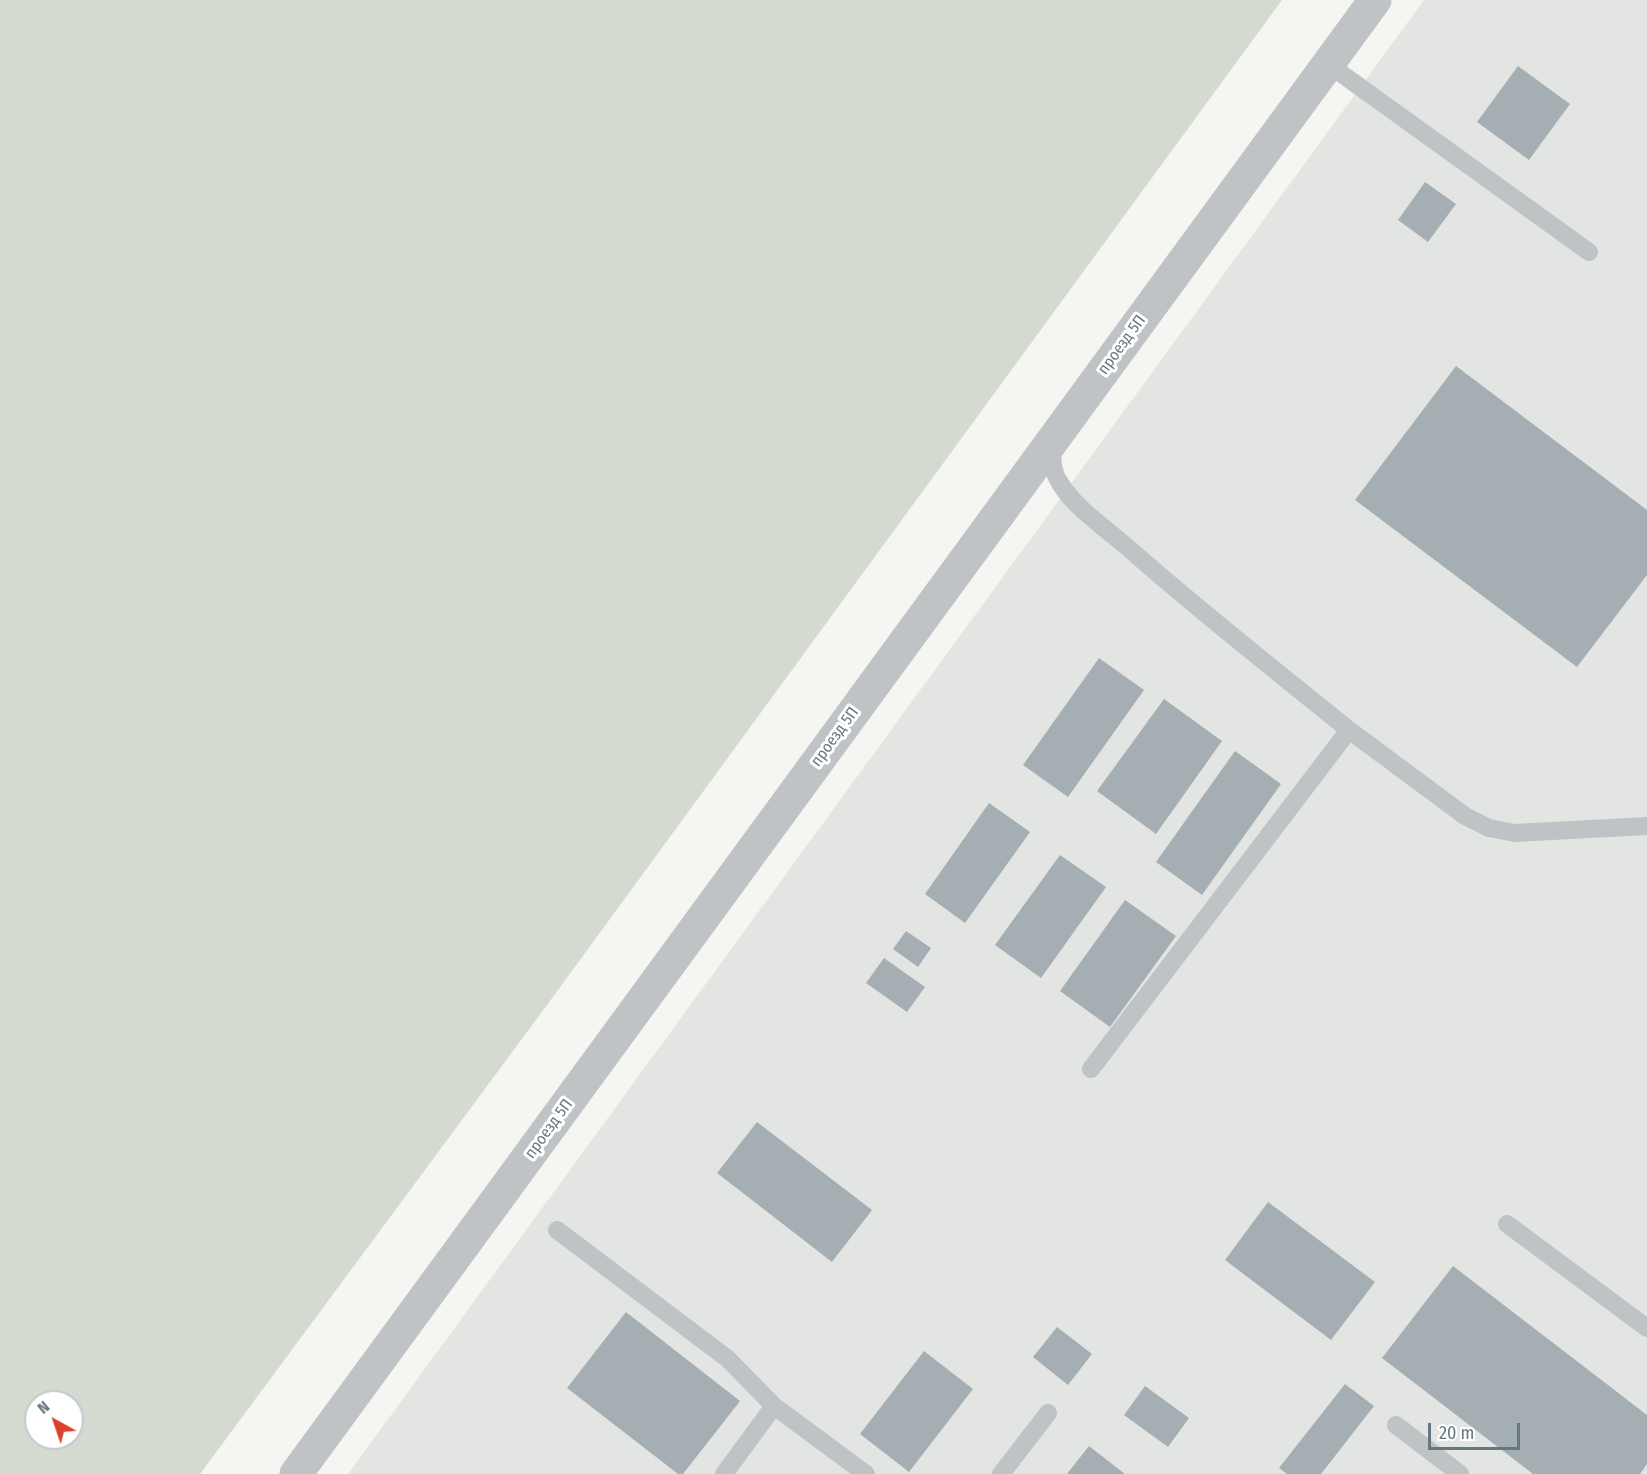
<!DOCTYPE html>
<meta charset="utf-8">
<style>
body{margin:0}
#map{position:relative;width:1647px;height:1474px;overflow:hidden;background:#f5f5f2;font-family:"Fira Sans Condensed",sans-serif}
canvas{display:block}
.north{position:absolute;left:24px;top:1390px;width:60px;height:60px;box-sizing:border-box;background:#fff;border:2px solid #c1c9cd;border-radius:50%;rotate:320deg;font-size:16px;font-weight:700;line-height:24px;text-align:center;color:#657882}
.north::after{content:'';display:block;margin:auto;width:21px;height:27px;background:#dc412c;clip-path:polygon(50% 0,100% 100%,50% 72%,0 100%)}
.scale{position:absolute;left:1428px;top:1423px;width:92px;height:27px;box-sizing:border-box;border:3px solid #657882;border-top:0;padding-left:8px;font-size:18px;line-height:21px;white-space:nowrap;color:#657882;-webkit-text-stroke:4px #fff;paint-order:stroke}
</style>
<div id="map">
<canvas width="1647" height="1474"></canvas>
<div class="north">N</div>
<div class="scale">20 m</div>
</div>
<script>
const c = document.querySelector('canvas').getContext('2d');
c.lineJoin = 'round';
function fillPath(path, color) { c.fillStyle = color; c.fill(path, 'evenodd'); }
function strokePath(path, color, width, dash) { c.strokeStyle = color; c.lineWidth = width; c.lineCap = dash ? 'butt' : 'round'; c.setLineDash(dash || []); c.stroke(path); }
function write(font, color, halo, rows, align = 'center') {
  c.font = font + ' "Fira Sans Condensed",sans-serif'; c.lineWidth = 6; c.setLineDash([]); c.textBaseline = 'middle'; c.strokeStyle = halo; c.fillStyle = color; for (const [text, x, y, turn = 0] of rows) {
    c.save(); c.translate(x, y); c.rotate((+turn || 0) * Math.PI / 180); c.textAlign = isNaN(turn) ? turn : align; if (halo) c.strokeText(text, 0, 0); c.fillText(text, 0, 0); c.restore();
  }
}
const built = new Path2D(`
 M1424 0H1647V1474H348Z`);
const green = new Path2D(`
 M0 0H1282L547 1005 200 1474H0ZM36 1402H72V1438H36Z`);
const building = new Path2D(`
 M1518 66 1570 104 1529 160 1477 122Z
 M1425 182 1456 204 1428 242 1398 220Z
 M1456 366 1647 510V575L1577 667 1355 500Z
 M1099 658 1144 690 1068 797 1023 765Z
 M1164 699 1222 741 1156 834 1097 791Z
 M1235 751 1281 784 1202 895 1156 862Z
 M989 803 1030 832 965 923 925 894Z
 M1060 855 1106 887 1041 978 995 945Z
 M1125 900 1176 936 1110 1027 1060 991Z
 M906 931 931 948 918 967 893 949Z
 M884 958 925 987 907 1012 866 983Z
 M757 1122 872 1210 832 1262 717 1173Z
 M1268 1202 1375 1282 1331 1340 1225 1260Z
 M1453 1266 1647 1415V1464L1640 1474H1533L1382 1358Z
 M626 1312 740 1401 683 1474H678L567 1388Z
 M1057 1327 1092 1354 1068 1385 1033 1357Z
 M924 1351 973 1389 909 1472 860 1434Z
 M1345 1384 1374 1406 1321 1474H1287L1279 1468Z
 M1145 1386 1189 1418 1168 1447 1124 1415Z
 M1089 1446 1125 1474H1067Z`);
const lane = new Path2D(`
 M1328 64 1589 252
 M1054 443C1051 456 1052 472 1060 483 1075 508 1104 527 1126 546 1198 610 1274 669 1349 730L1091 1069
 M1349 730 1465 816 1489 828 1515 833 1647 826
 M1507 1224 1647 1328
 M557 1230 728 1359 774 1406 866 1474
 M1396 1425 1460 1474
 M724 1474 774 1406
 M1001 1474 1048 1413`);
const street = new Path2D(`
 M296 1474 1375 0`);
const streetNames = [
 ["проезд 5П",1122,345,-54],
 ["проезд 5П",835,737,-54],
 ["проезд 5П",549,1129,-54]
];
fillPath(built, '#e3e5e3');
fillPath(green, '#d5dad1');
fillPath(building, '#a5afb3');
strokePath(lane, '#bfc3c6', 18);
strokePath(street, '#bfc3c6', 33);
write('16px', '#657882', '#fff', streetNames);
</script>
